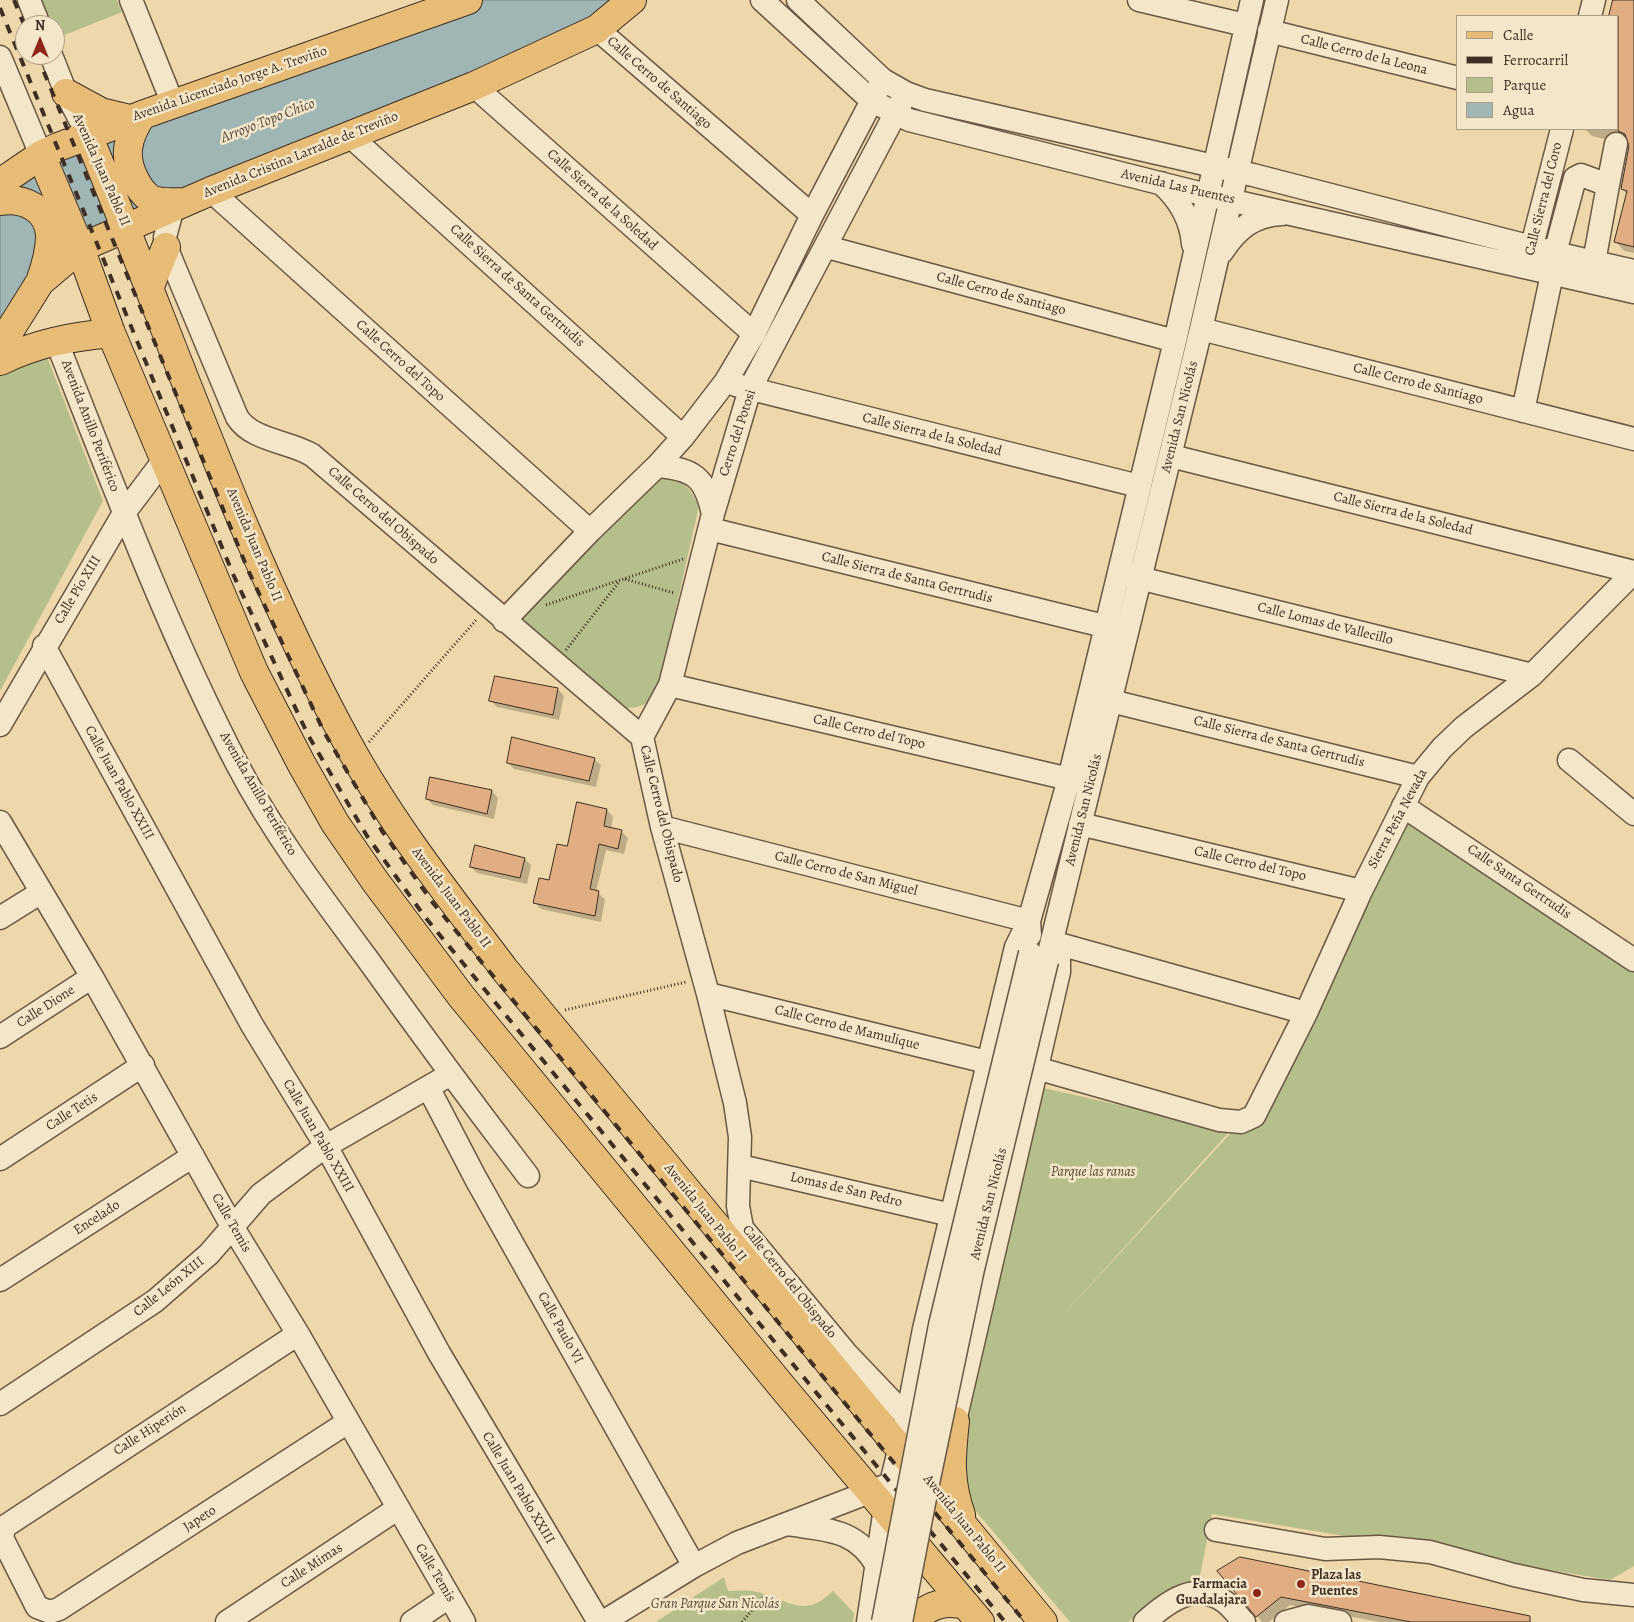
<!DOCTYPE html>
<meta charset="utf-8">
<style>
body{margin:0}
#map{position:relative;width:1634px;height:1622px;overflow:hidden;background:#eed8ab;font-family:Alegreya,serif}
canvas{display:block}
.legend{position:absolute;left:1456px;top:15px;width:162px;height:115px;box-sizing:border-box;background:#f4e6c8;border:1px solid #ab9c86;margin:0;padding:6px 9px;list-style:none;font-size:15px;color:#3e2e23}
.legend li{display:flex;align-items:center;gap:10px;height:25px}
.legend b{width:25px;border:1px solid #ab9c86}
.north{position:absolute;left:15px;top:15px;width:50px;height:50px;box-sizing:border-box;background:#f4e6c8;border:1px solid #ab9c86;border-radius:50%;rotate:0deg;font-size:14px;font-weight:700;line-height:20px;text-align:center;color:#3e2e23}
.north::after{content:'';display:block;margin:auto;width:18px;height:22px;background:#8f2418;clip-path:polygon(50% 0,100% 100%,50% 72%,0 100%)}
</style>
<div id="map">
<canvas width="1634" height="1622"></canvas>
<ul class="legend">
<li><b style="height:6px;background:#e7bc76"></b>Calle</li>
<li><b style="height:6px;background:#3e2e23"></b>Ferrocarril</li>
<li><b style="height:14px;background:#b5bf8c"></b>Parque</li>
<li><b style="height:14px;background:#9fb6b5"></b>Agua</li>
</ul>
<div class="north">N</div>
</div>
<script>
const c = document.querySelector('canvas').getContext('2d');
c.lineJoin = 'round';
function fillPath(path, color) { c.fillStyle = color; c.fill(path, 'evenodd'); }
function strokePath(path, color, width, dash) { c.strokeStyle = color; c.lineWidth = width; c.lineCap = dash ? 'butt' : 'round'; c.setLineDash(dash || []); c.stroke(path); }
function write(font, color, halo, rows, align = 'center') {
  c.font = font + ' Alegreya,serif'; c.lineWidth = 5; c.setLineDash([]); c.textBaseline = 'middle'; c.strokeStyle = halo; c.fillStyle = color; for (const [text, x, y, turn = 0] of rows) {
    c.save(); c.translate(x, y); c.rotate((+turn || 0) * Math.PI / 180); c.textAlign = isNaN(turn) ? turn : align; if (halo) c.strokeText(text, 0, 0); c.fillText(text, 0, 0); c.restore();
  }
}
const green = new Path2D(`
 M42 0H117L122 12 57 38 55 25H52Z
 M44 349 103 501 0 691V363Z
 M662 474C681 478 691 488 699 506L657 692C647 705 640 708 624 708L520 617Z
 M1406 817 1634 965V1566L1610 1580 1212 1514 1200 1576 1128 1622H1070L957 1489 970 1380 1039 1087 1231 1130 1052 1327 1241 1122Z
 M724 1577 728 1591C735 1591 744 1590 752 1591 785 1596 802 1622 833 1591L854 1613 853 1622H656Z`);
const water = new Path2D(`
 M468 0H632L597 29 76 239 0 346V197L22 182 92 144Z`);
const shadow = new Path2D(`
 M1615 0H1634V253L1624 251 1616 242 1627 194 1622 189 1630 140 1617 142 1592 136 1585 129H1618V16H1611Z
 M496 677 558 689 564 696 559 720 497 707 491 701Z
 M594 759 601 765 596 787 514 769 508 763Z
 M492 791 498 798 494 819 433 805 427 799Z
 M578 804 607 810 613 817 611 829 621 831 628 838 624 854 606 850 596 892 605 899 601 922 541 909 535 903 550 881 568 847Z
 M525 859 531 865 527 884 477 873 471 867Z
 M1219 1572 1527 1617 1532 1622H1379L1290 1605 1269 1622H1262Z`);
const building = new Path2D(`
 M1613 0H1634V247L1614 242 1627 191 1621 189 1629 146 1625 134 1618 131V16H1609Z
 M495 676 558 688 553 715 489 701Z
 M512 737 595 758 589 781 507 763Z
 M430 777 492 790 487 814 426 799Z
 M577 802 607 809 604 826 622 830 618 849 599 844 590 889 599 891 595 916 533 903 539 878 549 880 557 844 567 846Z
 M475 845 525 858 520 878 470 867Z
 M1240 1557 1530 1616V1622H1411L1281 1597 1256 1617 1217 1571Z`);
const path = new Path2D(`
 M625 579 674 593
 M546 605 683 559
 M566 650 619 582
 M369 742 477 619
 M565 1010 686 982
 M742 1622 764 1596`);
const minor = new Path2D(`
 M29 0 39 25
 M131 0 173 104
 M762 0 872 101 909 120 1207 195 1634 292
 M798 0 883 80 906 93 925 100 1253 175 1555 253 1634 271
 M1139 0 1245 25
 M1590 16 1594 0
 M597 29 812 215
 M1269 31 1458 78
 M51 55 66 93 88 135
 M0 57 41 155
 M474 86 754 334
 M350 136 683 437
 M1161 183C1180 200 1191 219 1193 244
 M211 191 590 531
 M173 207 165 237 166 247 237 417C252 441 289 441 312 455L642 737 662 827 708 994 735 1103 740 1137 738 1206 742 1228 846 1353 907 1417 937 1434
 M827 247 1175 341
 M1222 252C1237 229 1254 215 1282 214
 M1555 253 1575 178 1581 175 1608 185 1616 144
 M1528 261 1562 129
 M1594 262 1608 185
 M1201 329 1634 439
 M56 340C112 482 167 629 237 764 273 833 320 895 366 957 419 1031 473 1104 528 1176
 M736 385 1139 486
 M1523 411 1552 274
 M1171 456 1634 572
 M657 466C694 469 705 477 713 514
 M710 529 1104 626
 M1127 575 1532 675
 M504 621 590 531 657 466 683 437 726 381 754 334 812 215 879 87
 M44 646 252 1025 326 1146 439 1353 599 1622
 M670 685 1069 779
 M1111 701 1418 777
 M0 725 124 513 164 460
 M642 737 670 685 713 514 750 389 902 101
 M1569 760 1634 814
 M1403 806 1634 960
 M0 822 92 977 232 1226 298 1334 464 1622
 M1080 824 1361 891
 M662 827 1029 921 1016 947 924 1329 907 1417 885 1508 868 1622
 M0 918 40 893
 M1030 935 1029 921 1069 779 1175 341 1252 0
 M1052 942 1306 1013
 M1047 961 1201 329 1277 0
 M708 994 987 1062
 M0 1037 92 977
 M1036 1068 1219 1120 1241 1122 1254 1116 1306 1013 1361 891 1418 777 1442 748 1464 727 1532 675 1634 572
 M429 1089 476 1179 694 1566
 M0 1159 143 1065
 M740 1166 951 1215
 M0 1280 193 1156
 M298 1334 4 1527 2 1538 37 1607 50 1612 59 1609 348 1422
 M0 1404 155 1301 209 1254 261 1194 326 1146 451 1074
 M949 1438 955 1421 1059 972V951L1054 945
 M786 1524C825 1530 856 1528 877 1566
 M1216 1530 1325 1549 1379 1547 1430 1552 1514 1575 1583 1590 1634 1595
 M227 1622 397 1509
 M412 1622 449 1597
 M603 1622 694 1566 737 1543 885 1486
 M1145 1622C1167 1602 1196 1580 1225 1602 1232 1607 1238 1616 1244 1622
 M1286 1622 1308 1616 1340 1622`);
const major = new Path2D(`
 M66 93 101 112 130 119
 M142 115C128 136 122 156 135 180 138 186 144 194 149 198 159 204 173 202 184 202
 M88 135C172 338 242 549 347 742 391 823 449 896 505 970L1043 1622
 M41 155 80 248 111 333 254 672 301 763 335 823 375 881 461 996 784 1389 980 1622
 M0 183 41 155 58 147 142 115 468 0
 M0 201C24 197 49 209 50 236 50 251 45 268 40 282
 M150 286 166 247
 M0 346 40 282 80 248 211 191 474 86 597 29 632 0
 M0 361C38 343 69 337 111 333
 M955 1421C951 1457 949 1481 961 1515
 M916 1618C931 1604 946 1600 966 1605`);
const rail = new Path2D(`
 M14 0 25 27
 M0 8 233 574 308 735 367 836 425 917 1005 1622
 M37 55 248 570 324 732 382 831 433 903 1025 1622`);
const minorBridge = new Path2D(`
 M883 1622 940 1325 1030 953
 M901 1622 927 1488 973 1269 1047 961`);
const markers = [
 [1301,1584,5,"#8f2418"],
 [1257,1593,5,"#8f2418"]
];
const streetNames = [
 ["Calle Cerro de la Leona",1364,55,14],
 ["Calle Cerro de Santiago",659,83,41],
 ["Avenida Licenciado Jorge A. Treviño",230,84,-19],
 ["Avenida Cristina Larralde de Treviño",301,155,-22],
 ["Avenida Juan Pablo II",101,170,66],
 ["Avenida Las Puentes",1178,187,13],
 ["Calle Sierra del Coro",1544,199,-76],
 ["Calle Sierra de la Soledad",602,200,42],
 ["Calle Sierra de Santa Gertrudis",517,286,42],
 ["Calle Cerro de Santiago",1001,294,15],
 ["Calle Cerro del Topo",400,361,42],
 ["Calle Cerro de Santiago",1418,384,14],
 ["Avenida San Nicolás",1180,417,-76],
 ["Avenida Anillo Periférico",90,426,69],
 ["Cerro del Potosi",738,433,-72],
 ["Calle Sierra de la Soledad",932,435,14],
 ["Calle Sierra de la Soledad",1403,514,14],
 ["Calle Cerro del Obispado",383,516,41],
 ["Avenida Juan Pablo II",254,545,67],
 ["Calle Sierra de Santa Gertrudis",907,578,14],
 ["Calle Pío XIII",78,590,-59],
 ["Calle Lomas de Vallecillo",1325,624,14],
 ["Calle Cerro del Topo",869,732,13],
 ["Calle Sierra de Santa Gertrudis",1279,742,14],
 ["Calle Juan Pablo XXIII",119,783,61],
 ["Avenida Anillo Periférico",258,794,60],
 ["Avenida San Nicolás",1084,810,-76],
 ["Calle Cerro del Obispado",661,814,76],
 ["Sierra Peña Nevada",1398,819,-62],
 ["Calle Cerro del Topo",1250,864,13],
 ["Calle Cerro de San Miguel",846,874,14],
 ["Calle Santa Gertrudis",1519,882,34],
 ["Avenida Juan Pablo II",451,898,53],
 ["Calle Dione",46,1007,-33],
 ["Calle Cerro de Mamulique",847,1028,14],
 ["Calle Tetis",72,1112,-33],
 ["Calle Juan Pablo XXIII",318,1136,60],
 ["Lomas de San Pedro",846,1190,13],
 ["Avenida San Nicolás",989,1204,-76],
 ["Avenida Juan Pablo II",705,1213,51],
 ["Encelado",97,1218,-33],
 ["Calle Temis",231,1223,60],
 ["Calle Cerro del Obispado",789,1282,51],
 ["Calle León XIII",169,1287,-39],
 ["Calle Paulo VI",560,1328,61],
 ["Calle Hiperión",150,1430,-33],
 ["Calle Juan Pablo XXIII",518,1488,59],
 ["Japeto",200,1519,-33],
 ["Avenida Juan Pablo II",964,1524,51],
 ["Calle Mimas",312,1566,-33],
 ["Calle Temis",435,1573,59]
];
const parkNames = [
 ["Parque las ranas",1093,1173],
 ["Gran Parque San Nicolás",715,1605]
];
const poiNames = [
 ["Plaza las",1311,1576],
 ["Puentes",1311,1592],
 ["Farmacia",1247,1585,"right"],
 ["Guadalajara",1247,1601,"right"]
];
const waterNames = [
 ["Arroyo Topo Chico",268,121,-21]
];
fillPath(green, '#b5bf8c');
fillPath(water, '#9fb6b5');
strokePath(water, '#78807b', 1);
fillPath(shadow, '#0003');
fillPath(building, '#e0ae82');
strokePath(building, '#3e2e23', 1);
strokePath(minor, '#6a5845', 25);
strokePath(major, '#3e2e23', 30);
strokePath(path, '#3e2e23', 3, [1, 2.5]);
strokePath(minor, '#f4e6c8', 22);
strokePath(major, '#e7bc76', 28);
strokePath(rail, '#3e2e23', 4, [9, 9]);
strokePath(minorBridge, '#6a5845', 25, []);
strokePath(minorBridge, '#f4e6c8', 22);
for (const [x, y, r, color] of markers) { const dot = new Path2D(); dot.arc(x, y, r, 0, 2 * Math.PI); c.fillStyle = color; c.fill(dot); strokePath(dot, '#f4e6c8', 2); }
write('14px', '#3e2e23', '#f4e6c8', streetNames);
write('italic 14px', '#564b38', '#f4e6c8', parkNames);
write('bold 14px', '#3e2e23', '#f4e6c8', poiNames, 'left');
write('italic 15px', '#514940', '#f4e6c8', waterNames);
</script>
